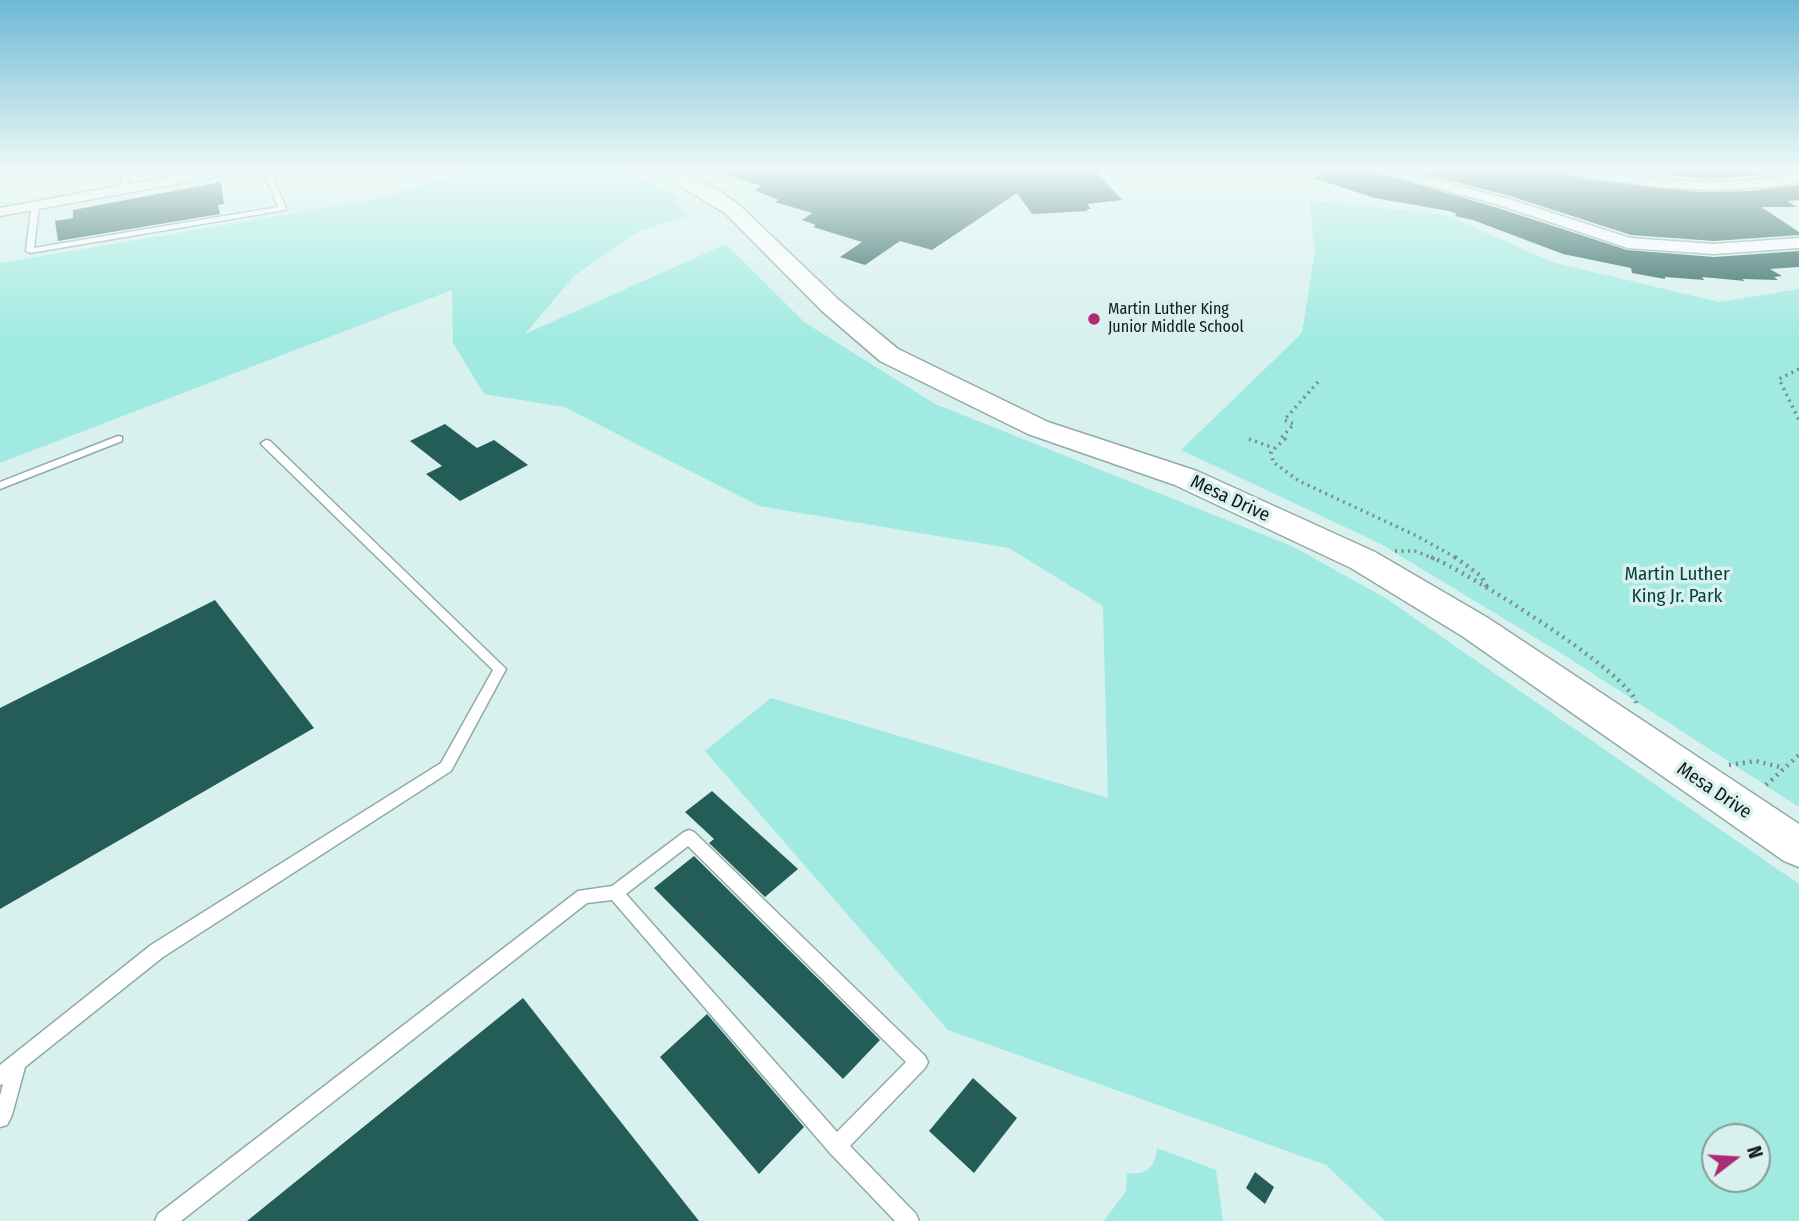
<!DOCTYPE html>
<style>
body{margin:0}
#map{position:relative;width:1799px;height:1221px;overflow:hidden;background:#d8f1ee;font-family:"Fira Sans Condensed",sans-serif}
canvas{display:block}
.north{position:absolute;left:1701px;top:1123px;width:70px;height:70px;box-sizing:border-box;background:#d8f1ee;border:2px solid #889a98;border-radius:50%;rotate:73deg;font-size:19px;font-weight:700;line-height:28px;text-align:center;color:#0f1817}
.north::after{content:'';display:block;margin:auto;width:24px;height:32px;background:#ad2b76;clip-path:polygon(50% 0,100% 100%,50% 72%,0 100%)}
</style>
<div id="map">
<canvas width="1799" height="1221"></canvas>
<div class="north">N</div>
</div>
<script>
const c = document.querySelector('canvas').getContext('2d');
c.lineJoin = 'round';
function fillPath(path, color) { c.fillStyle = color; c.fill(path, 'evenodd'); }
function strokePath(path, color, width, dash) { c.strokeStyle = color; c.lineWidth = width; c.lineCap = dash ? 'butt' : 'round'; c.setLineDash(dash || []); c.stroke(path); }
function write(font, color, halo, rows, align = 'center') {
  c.font = font + ' "Fira Sans Condensed",sans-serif'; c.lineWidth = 7; c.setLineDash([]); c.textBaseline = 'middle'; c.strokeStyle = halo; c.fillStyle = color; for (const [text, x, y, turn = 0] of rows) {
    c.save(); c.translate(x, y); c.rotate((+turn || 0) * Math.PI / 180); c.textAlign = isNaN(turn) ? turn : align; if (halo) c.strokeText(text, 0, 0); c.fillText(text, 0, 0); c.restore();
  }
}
const green = new Path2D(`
 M476 169 617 168 672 194 688 216 639 231 574 276 525 334 726 244 804 322 935 404 1292 546 1387 599 1799 884V1221H1385L1326 1165 948 1030 705 751 771 698 1108 798 1103 606 1009 548 759 506 564 407 484 394 453 343 452 290 0 463V263L376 199ZM1715 1137H1757V1179H1715Z
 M1309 200 1447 215 1552 262 1719 302 1799 289V807L1564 655 1379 543 1181 450 1302 333 1315 251Z
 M1157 1148 1216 1170 1223 1221H1104L1126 1191 1127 1173C1147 1176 1155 1167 1157 1148Z`);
const building = new Path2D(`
 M723 168H1093L1122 200 1087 204 1091 209H1086L1088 211 1032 214 1017 193 932 250 900 241 865 265 840 257 862 242 813 227 816 225 802 220 812 213 775 202 779 200 754 190 762 186 722 174Z
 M1303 168H1362L1498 208 1627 250 1714 257 1799 251V267L1770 269 1782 276 1774 277 1778 280 1742 279 1745 281 1702 277 1704 280 1665 277V279L1632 273 1631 268 1563 254 1473 220 1455 216 1457 214 1449 211 1375 198 1313 178 1319 176Z
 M1401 168H1559L1569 175 1585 179 1700 192 1750 191 1799 185V200L1787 201 1797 207H1761L1799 232V235L1714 241 1631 235 1510 196Z
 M1601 168H1799V172L1708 179Z
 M221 182 224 204 218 205 220 214 58 241 55 221 73 218V210Z
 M445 424 477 448 494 440 528 465 460 501 426 474 442 466 410 441Z
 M215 600 314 728 0 909V708Z
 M712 791 798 869 765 897 709 843 714 839 685 812Z
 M694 856 880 1040 843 1079 654 888Z
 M523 998 699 1221H247Z
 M707 1014 804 1127 759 1174 660 1057Z
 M973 1078 1017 1118 974 1173 929 1131Z
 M1255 1172 1274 1187 1265 1204 1246 1188Z`);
const pathFar1 = new Path2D(`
 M1799 369 1779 379 1799 420
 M1318 382 1284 420 1294 424 1281 438 1285 439 1271 452 1273 462 1299 481 1417 536 1458 559
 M1249 439 1274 448
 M1395 551H1415L1435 559`);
const path = new Path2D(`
 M1431 557C1464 570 1631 674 1636 703
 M1455 557 1481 576 1487 587
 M1729 765 1756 761 1784 768
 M1766 785 1799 755`);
const service = new Path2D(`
 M122 168H128L129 191 122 189Z
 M262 168H269L286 208 285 210 30 253 26 251 32 203 39 205 34 248 278 207Z
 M118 436 122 437V441L0 489V482Z
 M266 440 270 441 506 669 451 771 163 957 25 1067 12 1115 7 1125 0 1127V1096L3 1084 0 1085V1065L151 945 441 763 493 670 262 445 261 443Z
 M689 830 694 832 925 1056 928 1062 925 1068 850 1146 916 1214 919 1221H895L830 1153 612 900 587 903 181 1221H155L158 1214 578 891 612 886 684 832ZM688 846 906 1062 837 1132 626 894Z`);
const minor = new Path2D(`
 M216 168H247L241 172 0 216V208Z
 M1364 168H1388L1509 199 1630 238 1714 244 1799 238V248L1714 254 1628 248 1499 205Z
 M1561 168C1592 168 1621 175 1652 178 1702 184 1750 183 1799 174V182C1733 195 1668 190 1601 179 1589 177 1570 176 1561 168Z`);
const secondary = new Path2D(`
 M650 168H675L721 192 739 205 840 301 898 349 1048 422 1197 471 1375 552 1488 618 1799 824V867L1784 861 1462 636 1351 568 1175 485 1028 434 880 361 822 311 725 213Z`);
const markers = [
 [1094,319,7,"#ad2b76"]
];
const farPoinames = [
 ["Martin Luther King",1108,310],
 ["Junior Middle School",1108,328]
];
const streetNames = [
 ["Mesa Drive",1230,499,25],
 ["Mesa Drive",1714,791,34]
];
const parkNames = [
 ["Martin Luther",1677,575],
 ["King Jr. Park",1677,597]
];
fillPath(green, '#a0eae1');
fillPath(building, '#245d58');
strokePath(service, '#92aaa6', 3);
strokePath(minor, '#92aaa6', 3);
strokePath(secondary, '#92aaa6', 3);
strokePath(pathFar1, '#7b8d8b', 3.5, [2, 4.5]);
strokePath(path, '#7b8d8b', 4.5, [2, 5]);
fillPath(service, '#fff');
fillPath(minor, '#fff');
fillPath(secondary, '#fff');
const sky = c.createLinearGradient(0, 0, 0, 339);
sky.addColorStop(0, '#6db9d4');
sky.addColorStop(0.5, '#edf9f7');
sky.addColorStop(1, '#edf9f700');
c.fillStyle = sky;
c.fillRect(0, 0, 1799, 339);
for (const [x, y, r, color] of markers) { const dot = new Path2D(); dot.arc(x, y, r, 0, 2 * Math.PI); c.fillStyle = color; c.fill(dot); strokePath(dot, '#d8f1ee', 2.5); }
write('16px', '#0f1817', '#d8f1ee', farPoinames, 'left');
write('19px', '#0f1817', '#d8f1ee', streetNames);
write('19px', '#0a3e39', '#d8f1ee', parkNames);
</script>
